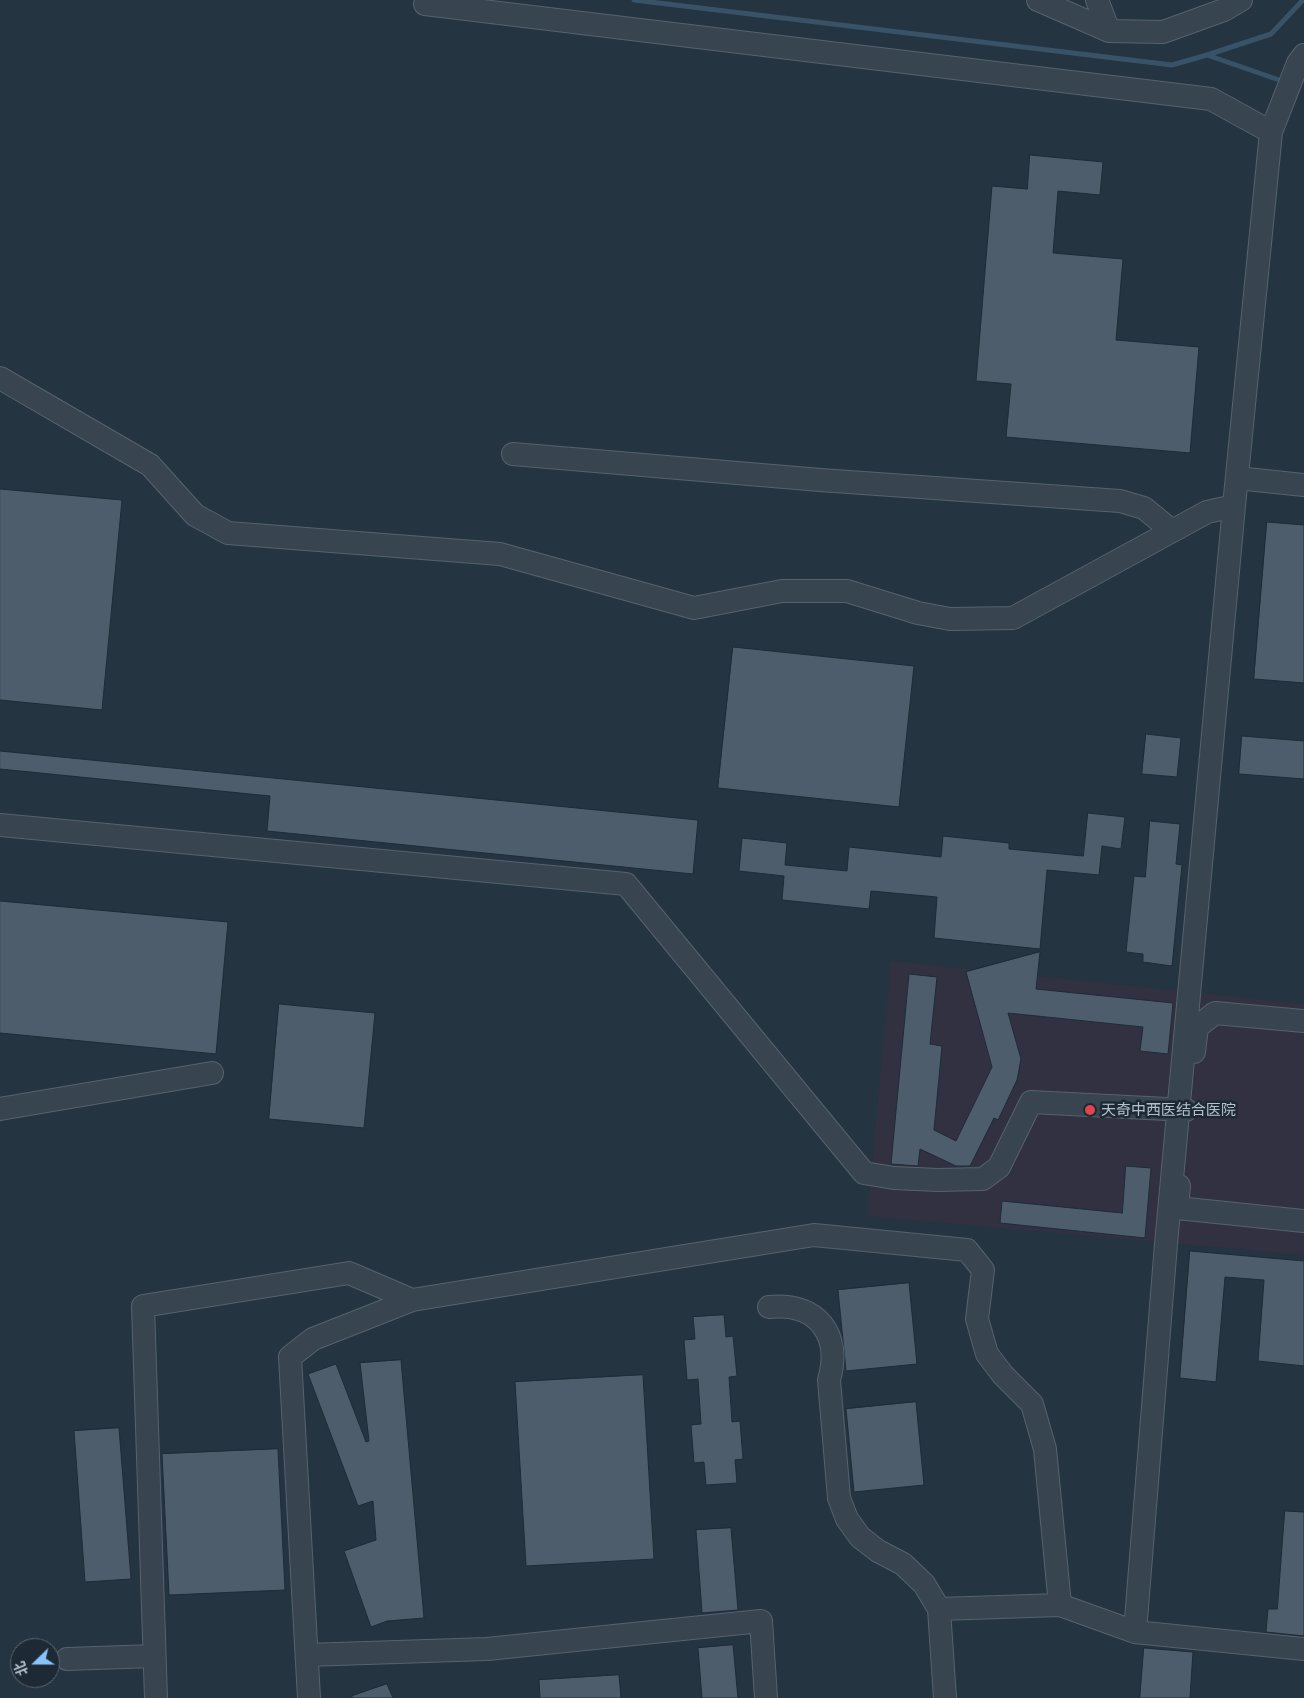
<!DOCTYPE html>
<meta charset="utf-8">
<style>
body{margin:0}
#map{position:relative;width:1304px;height:1698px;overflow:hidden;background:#243441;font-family:"Alegreya Sans","Noto Sans SC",sans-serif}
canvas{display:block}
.north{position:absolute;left:10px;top:1638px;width:50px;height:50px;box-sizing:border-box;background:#1d2a35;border:1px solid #5a6671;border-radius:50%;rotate:248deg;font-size:14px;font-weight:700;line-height:20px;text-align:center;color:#b5c0cb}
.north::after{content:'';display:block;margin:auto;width:18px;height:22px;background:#89c3fc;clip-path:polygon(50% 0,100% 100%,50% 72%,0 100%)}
</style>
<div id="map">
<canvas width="1304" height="1698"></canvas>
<div class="north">北</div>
</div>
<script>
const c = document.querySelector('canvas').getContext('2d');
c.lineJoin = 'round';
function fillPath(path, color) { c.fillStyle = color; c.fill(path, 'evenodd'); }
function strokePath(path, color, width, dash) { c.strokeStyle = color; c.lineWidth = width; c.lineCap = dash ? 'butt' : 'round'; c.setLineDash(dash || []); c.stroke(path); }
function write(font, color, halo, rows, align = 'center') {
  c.font = font + ' "Alegreya Sans","Noto Sans SC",sans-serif'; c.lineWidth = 5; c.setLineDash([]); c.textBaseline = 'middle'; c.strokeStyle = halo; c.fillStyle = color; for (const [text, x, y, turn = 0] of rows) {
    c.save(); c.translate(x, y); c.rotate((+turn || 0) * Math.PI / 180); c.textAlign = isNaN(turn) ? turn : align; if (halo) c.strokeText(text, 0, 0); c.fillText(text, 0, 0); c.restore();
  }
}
const medical = new Path2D(`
 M891 961 1304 1004V1255L867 1216Z`);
const stream = new Path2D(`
 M634 0 1172 65 1207 55 1285 82
 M1207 55 1271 34 1303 0`);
const building = new Path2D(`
 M1030 155 1103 162 1100 195 1058 191 1053 253 1123 259 1116 340 1199 347 1190 453 1006 437 1011 384 976 381 992 186 1027 189Z
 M0 489 122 500 102 710 0 700Z
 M1267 522 1304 525V683L1254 679Z
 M733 647 914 666 899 807 718 788Z
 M1146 734 1181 738 1177 777 1142 774Z
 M1242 736 1304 741V779L1239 774Z
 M0 751 698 820 693 874 267 831 270 796 0 769Z
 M1088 813 1125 817 1121 849 1102 846 1099 875 1047 870 1040 949 934 938 937 897 871 891 869 909 782 900 784 876 739 871 742 838 787 843 785 865 847 871 849 847 941 857 943 836 1009 843V849L1083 856Z
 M1150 821 1180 824 1176 864 1182 865 1172 966 1143 962V954L1126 952 1134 876 1145 877Z
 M0 901 228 922 216 1054 0 1033Z
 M1040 952 1036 989 1173 1003 1168 1054 1140 1051 1143 1027 1008 1013 1021 1059 1017 1080 998 1120 994 1118 970 1166H956L920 1149 918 1166 891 1164 909 974 937 977 930 1044 942 1046 934 1130 956 1141 992 1067 966 972Z
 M279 1004 375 1013 364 1128 269 1119Z
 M1126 1166 1151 1168 1145 1238 1000 1223 1002 1201 1122 1213Z
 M1190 1251 1304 1261V1366L1258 1361 1264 1280 1225 1277 1216 1382 1180 1378Z
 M909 1283 917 1364 846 1371 838 1290Z
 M724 1315 726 1337 733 1336 737 1376 729 1377 732 1422 740 1421 743 1459 735 1460 737 1483 706 1485 704 1462 694 1463 691 1425 701 1424 698 1379 687 1380 684 1340 695 1339 693 1317Z
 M401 1360 424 1618 387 1621 371 1627 344 1551 376 1540 373 1501 358 1506 308 1374 336 1364 366 1442 369 1441 360 1363Z
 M643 1375 654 1559 526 1566 515 1382Z
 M916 1402 924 1485 854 1492 846 1409Z
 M119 1428 131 1579 85 1582 74 1431Z
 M278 1449 285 1590 169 1595 162 1454Z
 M1285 1511 1304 1512V1636L1266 1632 1268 1609H1277Z
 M731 1528 738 1610 702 1613 696 1530Z
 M733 1645 738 1698H702L698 1648Z
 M1144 1648 1193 1652 1190 1698H1140Z
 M619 1675 621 1698H540L539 1680Z
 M387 1684 393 1698H352V1696Z`);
const minor = new Path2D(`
 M1038 0 1109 31 1163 32 1224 10 1241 0
 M1097 0 1109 31
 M425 4 1211 99 1271 132
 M0 378 150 465 195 515 228 533 500 554 694 608 782 591H847L918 613 950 619 1013 618 1207 512 1234 506
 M513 454 820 480 1120 501 1144 508 1172 531
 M1237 478 1304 485
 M0 825 626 884 864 1173 894 1178 938 1180 983 1179 999 1167 1031 1102 1186 1110
 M1194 1052 1197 1027 1215 1013 1304 1021
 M0 1109 212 1073
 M1179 1186 1177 1208 1304 1221
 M769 1307C817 1302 842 1334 829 1380L839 1498 847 1519 860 1537 878 1551 903 1564 924 1584 939 1609 945 1698
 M939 1609 1060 1605
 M1135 1632 1166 1244 1234 506 1271 132 1298 63 1304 55
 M307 1655 487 1649 761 1621 766 1698
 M67 1659 154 1656
 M156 1698 143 1306 349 1273 412 1300 814 1235 967 1250 983 1270 977 1319 987 1354 1003 1375 1032 1404 1045 1449 1060 1605 1135 1632 1304 1649
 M309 1698 290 1357 313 1339 412 1300`);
const markers = [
 [1090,1110,6,"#e0444e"]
];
const poiNames = [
 ["天奇中西医结合医院",1101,1110]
];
fillPath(medical, '#313141');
strokePath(stream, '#385268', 5);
fillPath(building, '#4d5d6c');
strokePath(building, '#1f2c37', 1);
strokePath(minor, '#56636e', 24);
strokePath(minor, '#384550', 22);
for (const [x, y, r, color] of markers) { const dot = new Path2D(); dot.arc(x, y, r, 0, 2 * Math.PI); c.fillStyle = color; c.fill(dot); strokePath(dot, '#1d2a35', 2); }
write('15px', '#b5c0cb', '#1d2a35', poiNames, 'left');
</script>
